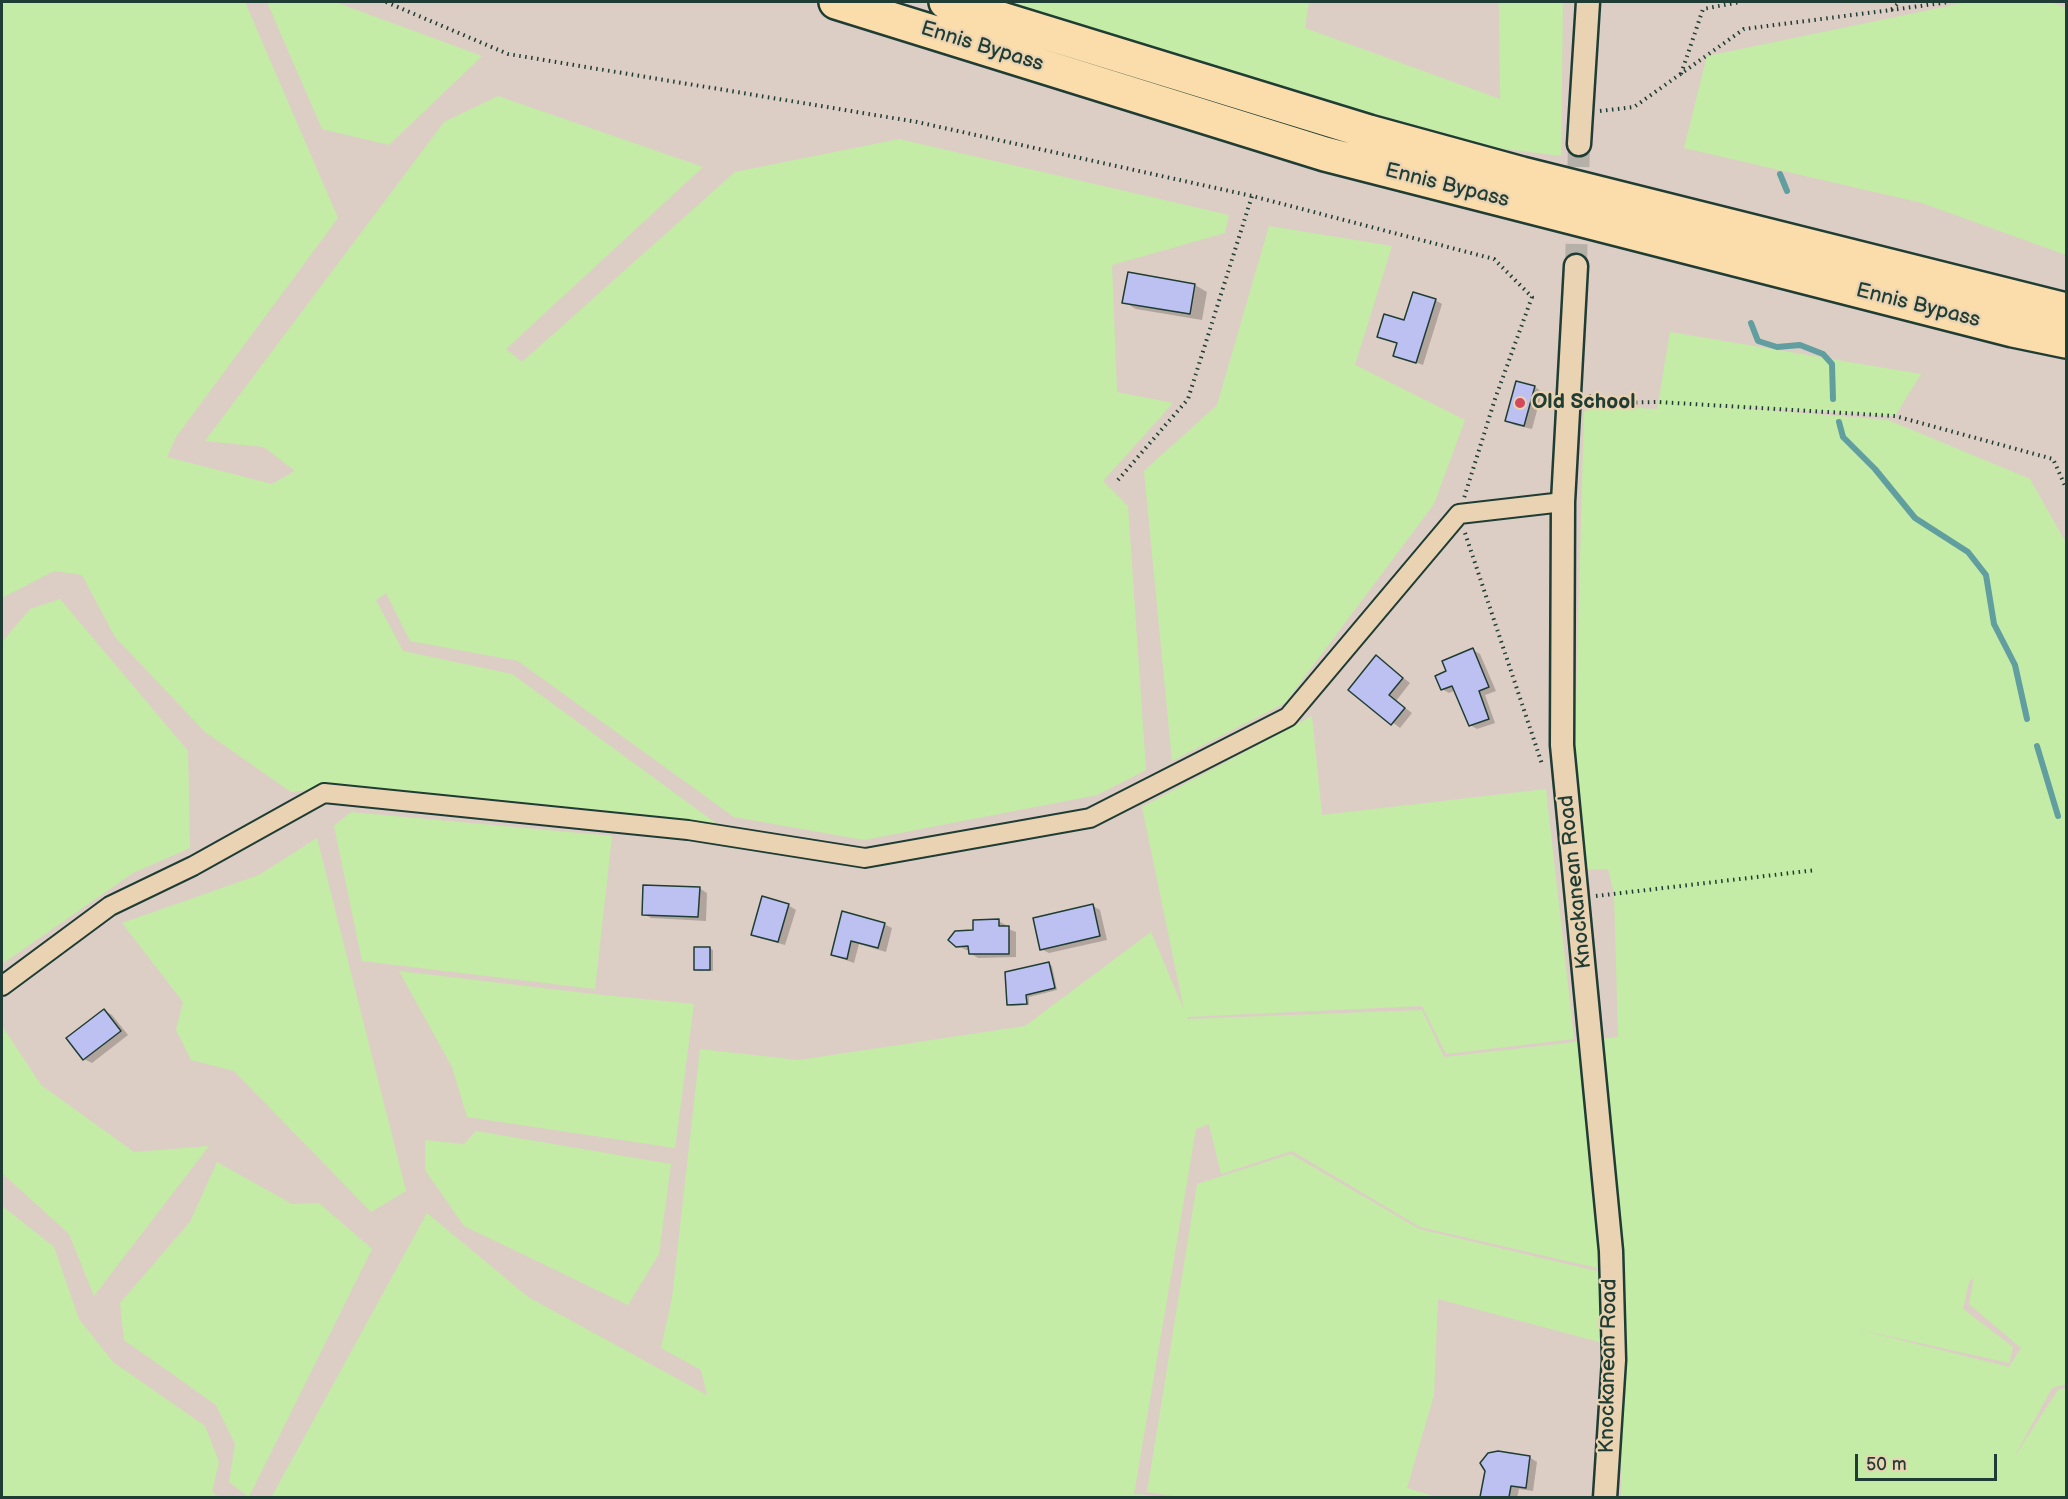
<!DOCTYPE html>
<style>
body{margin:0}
#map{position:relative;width:2068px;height:1499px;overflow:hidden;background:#dccec5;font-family:"Balsamiq Sans",sans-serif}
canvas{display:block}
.frame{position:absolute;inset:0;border:3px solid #1f3d34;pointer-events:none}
.scale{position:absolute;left:1855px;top:1454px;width:142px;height:27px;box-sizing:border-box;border:3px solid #1f3d34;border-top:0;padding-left:8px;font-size:18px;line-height:21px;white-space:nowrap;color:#1f3d34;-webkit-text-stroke:4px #ead3b2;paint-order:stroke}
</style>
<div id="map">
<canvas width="2068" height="1499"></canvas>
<div class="frame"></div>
<div class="scale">50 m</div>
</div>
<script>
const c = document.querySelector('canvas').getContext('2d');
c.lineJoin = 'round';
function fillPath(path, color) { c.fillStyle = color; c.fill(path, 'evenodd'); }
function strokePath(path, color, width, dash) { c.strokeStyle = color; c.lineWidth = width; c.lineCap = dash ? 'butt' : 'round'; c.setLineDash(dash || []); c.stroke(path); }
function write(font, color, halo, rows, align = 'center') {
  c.font = font + ' "Balsamiq Sans",sans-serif'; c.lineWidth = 4.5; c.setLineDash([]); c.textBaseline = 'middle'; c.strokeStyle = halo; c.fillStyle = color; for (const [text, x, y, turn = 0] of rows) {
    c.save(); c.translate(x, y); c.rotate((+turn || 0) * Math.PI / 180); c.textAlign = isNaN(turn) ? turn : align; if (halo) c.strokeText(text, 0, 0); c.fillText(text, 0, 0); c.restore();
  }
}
const green = new Path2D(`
 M2 2H245L338 218 176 437 167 457 272 484 295 471 264 447 205 441 444 122 498 96 703 167 506 349 522 362 735 172 899 139 1229 215 1225 233 1112 265 1117 392 1173 403 1103 481 1128 506 1146 770 1097 795 864 840 734 817 518 661 410 641 386 593 376 600 403 651 512 674 721 827 325 788 291 792 205 732 115 637 82 575 54 571 2 598Z
 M267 2H335L482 56 389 145 322 129Z
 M1003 2H1309L1305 28 1500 99 1499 2H1563L1561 156 1482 146Z
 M1968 2H2051L2066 8V255L1922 203 1684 148 1707 56Z
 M1269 226 1392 246 1355 365 1465 420 1434 504 1285 703 1172 761 1144 471 1217 405Z
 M1670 332 1921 374 1895 416 1705 405 1888 420 2030 479 2066 543V1384L2052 1388 2013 1459 2058 1390 2066 1388V1497H1621L1623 1274 1420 1227 1292 1151 1221 1174 1209 1124 1196 1129 1134 1494 1169 1497 271 1498 427 1213 528 1297 707 1395 701 1370 661 1348 672 1298 700 1049 799 1060 1025 1026 1151 932 1184 1010 1142 807 1312 716 1322 815 1546 789 1574 1039 1446 1054 1422 1006 1187 1017V1019L1422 1010 1444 1057 1618 1037 1614 893 1608 869 1586 870 1575 744 1584 412 1596 406 1657 409ZM1974 1277 1969 1304 2021 1348 2009 1367 1852 1328 2009 1363 2013 1347 1963 1309 1969 1282Z
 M60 599 188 751 190 848 133 873 2 964V642L30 609Z
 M351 812 612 836 595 989 362 961 334 826Z
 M317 838 406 1191 371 1212 234 1071 191 1060 176 1030 183 1002 122 923 259 875Z
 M399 971 593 994 694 1004 675 1148 467 1117 452 1067Z
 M2 1026 41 1085 134 1152 209 1146 94 1296 69 1234 2 1173Z
 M476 1131 671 1164 659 1254 628 1305 464 1226 425 1170V1140L464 1144Z
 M1291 1154 1419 1229 1605 1273 1603 1343 1438 1299 1434 1395 1407 1488 1436 1497 1188 1498 1147 1492 1197 1184Z
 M217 1162 292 1204 319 1203 372 1249 249 1497 229 1482 235 1444 216 1405 124 1340 120 1303 190 1222Z
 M2 1206 54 1247 79 1319 113 1362 205 1426 219 1462 212 1492 219 1497H2Z`);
const shadow = new Path2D(`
 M1129 274 1195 285 1207 292 1202 320 1136 309 1124 302Z
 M1435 300 1442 304 1423 365 1395 355 1398 344 1378 336 1405 322Z
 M1535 387 1542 392 1532 429 1514 425 1507 420Z
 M1473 650 1480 654 1496 691 1485 695 1495 723 1477 729 1470 725 1456 690 1449 693 1442 689 1448 672Z
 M1376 657 1410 683 1396 701 1412 713 1400 728 1350 690Z
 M699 888 707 893 706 921 651 918 643 914Z
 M788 905 796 910 785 945 760 938 753 934Z
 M1093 906 1100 910 1107 940 1049 953 1041 949Z
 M843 913 884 924 892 928 886 952 859 944 854 963 832 955Z
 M998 921 1006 925V928L1016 932V957L978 958 970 953V950H966L957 945 975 932Z
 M709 948 713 950V971H699L695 969Z
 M1049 964 1052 966 1057 990 1029 997V1005L1012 1006 1008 1004Z
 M104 1010 112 1015 128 1035 92 1063 84 1059Z
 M1529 1457 1537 1462 1533 1491 1519 1489 1517 1498H1482L1486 1471Z`);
const stream = new Path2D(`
 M1780 174 1787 191
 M1751 323 1758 341 1777 347 1800 345 1823 354 1832 364 1833 399
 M1839 422 1843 437 1875 469 1915 518 1968 552 1986 575 1994 624 2015 665 2027 719
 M2037 746 2058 816`);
const building = new Path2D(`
 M1128 272 1195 284 1190 314 1122 303Z
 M1413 292 1436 299 1416 363 1393 356 1397 343 1377 337 1384 314 1404 320Z
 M1516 381 1535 386 1524 426 1505 421Z
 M1473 648 1489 687 1479 691 1489 719 1469 726 1452 686 1441 690 1435 676 1446 671 1442 661Z
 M1376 655 1403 678 1389 695 1405 708 1391 725 1348 690Z
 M643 885 700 887 698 917 642 915Z
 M762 896 789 904 778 942 751 935Z
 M1093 904 1100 936 1040 950 1033 918Z
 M842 911 885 923 878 948 851 941 847 959 831 955Z
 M999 919V926H1009V954H969L968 946 956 947 948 940 955 931 973 930V920Z
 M694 947H710V970H694Z
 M1049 962 1055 988 1026 995 1027 1004 1007 1005 1005 972Z
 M104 1009 121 1031 83 1060 66 1038Z
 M1498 1451 1530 1456 1526 1488 1511 1486 1509 1497H1480L1485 1471 1480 1463 1488 1453Z`);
const tertiaryTunnel = new Path2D(`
 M1576 266 1579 144`);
const path = new Path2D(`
 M386 2 508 54 917 122 1252 196 1494 259 1532 297 1495 399 1464 498
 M1891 10 1949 2
 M1681 74 1703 9 1740 2
 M1600 111 1634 107 1744 29 1891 10 1900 2
 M1589 396 1609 403 1658 402 1895 416 2053 459 2066 488
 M1118 480 1188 399 1252 196
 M1465 533 1542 764
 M1596 896 1816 870`);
const minor = new Path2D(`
 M2 986 110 906 193 866 324 793 688 830 865 858 1090 818 1288 717 1459 514 1563 502`);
const tertiary = new Path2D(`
 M1579 144 1588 2
 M1576 266 1563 502 1562 745 1611 1251 1614 1360 1605 1498`);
const motorway = new Path2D(`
 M836 2 1325 154 2013 330 2066 341
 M946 2 1369 132 1522 174 2066 310`);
const markers = [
 [1520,403,6,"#d1495b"]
];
const streetNames = [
 ["Ennis Bypass",982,47,17],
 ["Ennis Bypass",1447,186,14],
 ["Ennis Bypass",1918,306,14],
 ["Knockanean Road",1576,882,-96],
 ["Knockanean Road",1609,1366,-89]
];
const poiNames = [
 ["Old School",1532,403]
];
fillPath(green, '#c4eca7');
fillPath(shadow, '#0003');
strokePath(stream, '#619e9f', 6);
fillPath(building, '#bdc1f2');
strokePath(building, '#1f3d34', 1.5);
strokePath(tertiaryTunnel, '#b6b1a8', 22, [22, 11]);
strokePath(minor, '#1f3d34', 22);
strokePath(tertiary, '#1f3d34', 27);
strokePath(motorway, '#1f3d34', 38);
strokePath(path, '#1f3d34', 4, [1.5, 4.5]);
strokePath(minor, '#ead3b2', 18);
strokePath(tertiary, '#ead3b2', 22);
strokePath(motorway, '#fbddab', 33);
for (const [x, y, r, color] of markers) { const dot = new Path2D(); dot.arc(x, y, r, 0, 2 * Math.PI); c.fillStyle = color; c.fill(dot); strokePath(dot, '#ead3b2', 2); }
write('21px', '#1f3d34', '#ead3b2', streetNames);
write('bold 21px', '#1f3d34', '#ead3b2', poiNames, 'left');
</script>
